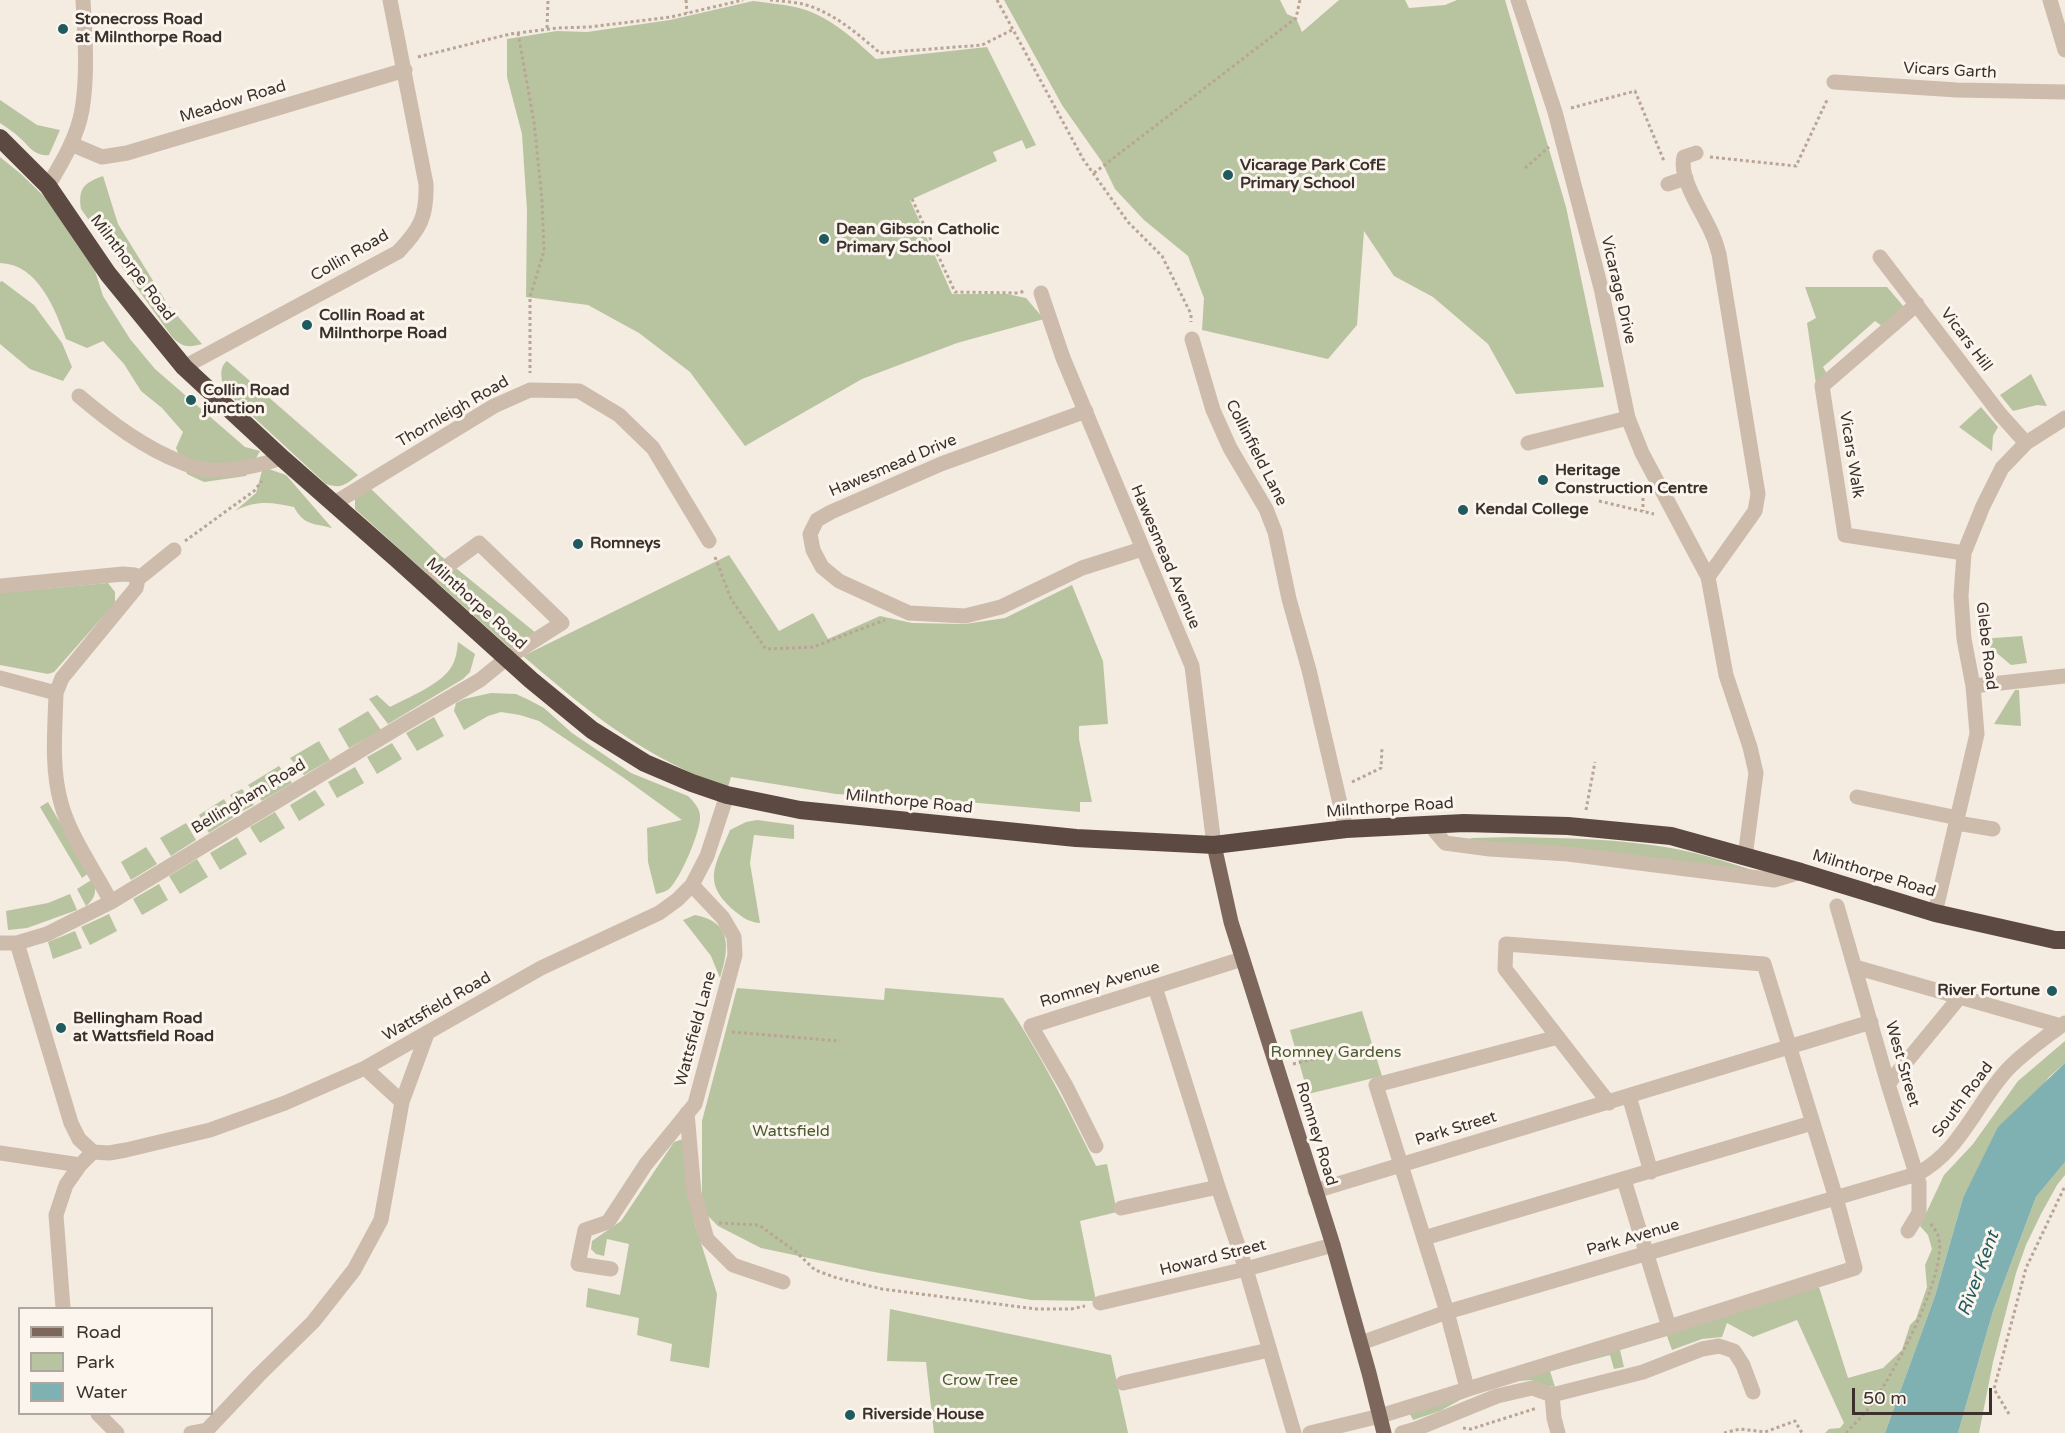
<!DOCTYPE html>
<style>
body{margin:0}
#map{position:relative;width:2065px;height:1433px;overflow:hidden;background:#f4ebe1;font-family:"Varela Round",sans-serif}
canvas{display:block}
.legend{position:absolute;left:18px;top:1307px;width:195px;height:108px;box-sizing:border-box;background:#fbf5ee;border:2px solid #aea6a0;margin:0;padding:8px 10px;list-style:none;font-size:18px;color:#3b302b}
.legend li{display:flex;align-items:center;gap:12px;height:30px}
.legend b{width:30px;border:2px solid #aea6a0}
.scale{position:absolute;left:1852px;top:1388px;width:140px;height:27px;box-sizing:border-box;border:3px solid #3b302b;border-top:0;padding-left:8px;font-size:18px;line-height:21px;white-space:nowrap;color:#3b302b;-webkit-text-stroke:4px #fbf5ee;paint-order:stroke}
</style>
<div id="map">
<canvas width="2065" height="1433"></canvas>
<ul class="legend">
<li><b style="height:8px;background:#7d675c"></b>Road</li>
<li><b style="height:16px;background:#b8c4a0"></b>Park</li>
<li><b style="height:16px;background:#7fb0b2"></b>Water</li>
</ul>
<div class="scale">50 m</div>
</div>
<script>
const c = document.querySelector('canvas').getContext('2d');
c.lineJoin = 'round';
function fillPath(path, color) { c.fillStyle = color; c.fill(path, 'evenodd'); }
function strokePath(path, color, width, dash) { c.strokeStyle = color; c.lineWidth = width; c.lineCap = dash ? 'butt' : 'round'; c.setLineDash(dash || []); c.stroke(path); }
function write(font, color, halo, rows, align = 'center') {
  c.font = font + ' "Varela Round",sans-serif'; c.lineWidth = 6; c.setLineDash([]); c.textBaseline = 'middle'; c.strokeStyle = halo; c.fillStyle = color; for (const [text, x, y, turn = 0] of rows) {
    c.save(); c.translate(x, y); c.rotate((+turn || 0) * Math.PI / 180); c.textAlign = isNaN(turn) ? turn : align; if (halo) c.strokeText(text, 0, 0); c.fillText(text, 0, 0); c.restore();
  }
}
const green = new Path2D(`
 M1004 0H1280L1287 14 1296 18 1302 32 1339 0H1405L1409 8 1445 5 1457 0H1505L1566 207 1604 387 1516 394 1488 344 1433 297 1394 276 1364 231 1357 325 1328 359 1202 330 1204 298 1188 256 1144 220 1115 189 1102 162 1062 105Z
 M753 1C767 3 781 4 795 7 827 14 852 37 876 59L987 47 1036 145 1026 149 1022 140 993 152 997 161 910 200 952 294H1007L1026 298 1044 319 957 343 862 379 745 446 690 372 639 333 588 305 526 297 527 210 522 134 507 77V39L557 31 587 32 670 20Z
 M0 100 37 125 60 130 49 155C35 157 29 146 20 138 14 132 7 128 0 123Z
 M0 157 21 174 56 208 90 255 103 296 130 339 155 369 245 447 260 451 246 476 204 482 187 474 176 448 183 432 162 408 141 391 124 364 103 341 87 348 66 339C55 309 38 264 0 263Z
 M103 176 118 224 168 305 202 344C188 348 182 347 172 337L81 209C78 188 84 183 103 176Z
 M2 281 34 305 62 343 72 367 63 381 30 369 0 344V282Z
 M1805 287H1887L1904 307 1882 326 1875 321 1823 367 1827 374 1816 384 1807 323 1816 318Z
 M227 361 358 475C345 485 341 489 326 484L224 390C222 380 218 368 227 361Z
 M2031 374 2047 406 2037 405 2013 411 2000 395Z
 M1981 407 1998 427 1993 436 1992 451 1959 427Z
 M263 467 286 475 332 528C314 523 304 526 294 507 272 502 255 500 235 511L256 493Z
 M371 489 441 556 536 633 511 649 355 509V499Z
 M729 555 779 631 813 613 828 639 880 616 912 623 965 624 1005 618 1072 585 1103 661 1108 724 1079 726V739L1092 802H1080V812L956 801 836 794 731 777 728 787C711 784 697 776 681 768 622 740 572 698 523 656Z
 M108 583 115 592V603L54 672 48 674 0 665V593Z
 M2022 636 2027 663 2011 665 1980 639Z
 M458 642 475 654 470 672 463 679 388 724 369 699 377 695 390 707C407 698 439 685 450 669 456 661 457 651 458 642Z
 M2015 690H2019L2021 726 1994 724Z
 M491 693 516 694 529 700 544 708 572 733 631 773 688 796C693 801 700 808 700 816 701 831 680 879 669 889 665 892 660 893 656 894L648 862 647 828 682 820 624 778 539 721 520 715 501 712 488 716 464 730 454 711 456 703 464 699Z
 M368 711 381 730 349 748 338 729Z
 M434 717 444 736 417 751 406 733Z
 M319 741 330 760 304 775 290 758Z
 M392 743 402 759 377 774 367 757Z
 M279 766 292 783 262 801 248 785Z
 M355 767 364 783 337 798 328 782Z
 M242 789 254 805 241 812 230 795Z
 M315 790 325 805 299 821 290 805Z
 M224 799 234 817 209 833 199 815Z
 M48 802 89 873 82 878 40 807Z
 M275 812 285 828 260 843 250 827Z
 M757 820 794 825V839L754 835 750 863 760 923C747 922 741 916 731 908 701 880 717 863 730 830L746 822Z
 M186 823 196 840 171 856 160 838Z
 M237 837 247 854 220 870 210 853Z
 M1515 837C1567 838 1620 839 1671 848 1704 854 1737 865 1768 875L1460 843 1472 838Z
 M146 847 157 864 131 880 121 862Z
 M197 859 208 877 180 894 169 876Z
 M93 879C97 890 96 898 86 906L77 889Z
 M159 884 168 900 142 915 133 899Z
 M70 894 77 910 27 928 8 930 6 911 48 903Z
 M109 914 117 931 90 945 81 927Z
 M695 915C733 922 729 949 720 978L711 956 683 920Z
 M75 931 82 948 53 959 48 942Z
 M737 988 884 1000 885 988 1003 998C1039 1051 1068 1108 1096 1166L1107 1164 1117 1212 1080 1221 1096 1301 1031 1300 874 1272 761 1248 718 1226 706 1214 702 1198V1121Z
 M1362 1011 1382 1076 1308 1094 1290 1030Z
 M2065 1041V1063L2049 1077 1963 1198 1935 1296 1885 1433H1825L1829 1429 1840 1428 1844 1423 1797 1320 1753 1337 1727 1323 1722 1337 1702 1339 1672 1350 1667 1336 1620 1350 1624 1367 1614 1369 1610 1355 1550 1371 1555 1387 1546 1386 1531 1380 1519 1381 1476 1394 1460 1400 1440 1411 1413 1420 1409 1412 1819 1287 1848 1378 1883 1368 1902 1350 1910 1325 1916 1319 1927 1287 1925 1265 1932 1249 1928 1235 1920 1226 1944 1175 1973 1144 2018 1081Z
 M683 1139 695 1224 717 1294 709 1368 670 1361 672 1344 637 1335 639 1318 586 1307 588 1288 620 1295 629 1244 607 1239 604 1256 596 1254 591 1249 592 1241 621 1221 674 1142Z
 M2065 1162V1175L2057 1185 2041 1214 2026 1245 2016 1273 1993 1362 1979 1433H1958L1993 1311 2036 1197Z
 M890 1309 1111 1355 1128 1433H934L926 1362 887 1361Z`);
const water = new Path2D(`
 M2065 1063V1162L2036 1197 1993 1311 1958 1433H1885L1935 1296 1963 1198 1998 1127Z`);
const path = new Path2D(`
 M686 0 687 13
 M770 0C781 1 793 2 803 4 833 12 858 34 880 53L982 45 1012 30
 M997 0 1083 159 1128 222 1162 256 1191 314V322
 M547 28 548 0
 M518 33 534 122 542 200 544 251 530 297V373
 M418 57 510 34 557 28 589 27 671 17 743 0
 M1571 108 1635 91 1664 161H1666
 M1710 157 1796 166 1828 98
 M1525 168 1549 147
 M1094 173 1296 18 1300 0
 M912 199 955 292 1018 293 1025 291
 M1643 492V511
 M1599 501 1654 514
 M185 541 254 491 262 481
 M715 557 731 599 766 649 813 647 885 620
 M1352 782 1381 768 1382 748
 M1586 810 1595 762
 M732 1032 840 1041
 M1293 1064 1348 1051
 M719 1223 759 1225 795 1251 815 1270 837 1278 882 1289 1036 1309H1071L1085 1306
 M2009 1414 1994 1389 2026 1268 2065 1186
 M1463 1428 1471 1429 1537 1408
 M1724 1433 1740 1429 1765 1432 1795 1421 1802 1433
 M1846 1433C1853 1425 1861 1418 1868 1409 1891 1380 1947 1275 1939 1239 1938 1233 1934 1228 1930 1223`);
const minor = new Path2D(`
 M1518 0 1555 112 1601 288 1628 418 1642 453 1708 577 1726 675 1750 747 1756 773 1745 857
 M2050 0 2065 50
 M1834 82 1957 90 2065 92
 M71 144 102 157 127 153 405 70
 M1696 153 1684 157C1678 179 1705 215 1713 236 1716 242 1717 248 1719 254L1758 494 1755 511 1708 577
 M1668 184 1686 178
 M48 186C62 162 77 138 82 110 88 74 85 37 83 0
 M1880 257 2000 414 2026 443
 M1041 293 1063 358 1192 666 1214 845
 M1917 304 1822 386 1845 535 1964 553
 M1192 339 1213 410 1230 448 1266 509 1275 532 1289 599 1309 670 1346 829
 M184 367 398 252C420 229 427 217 426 184L390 0
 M79 396C111 423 144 448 183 463 188 465 194 468 200 469 227 472 256 467 282 458
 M1086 411 941 464 831 512 817 520 810 534 813 550 822 567 839 581 909 613 965 616 1001 607 1082 568 1142 549
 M1528 443 1628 418
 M333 504 494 406 530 390 579 391 619 415 653 448 709 541
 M0 586 123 574 135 575 138 579 174 550
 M0 678 56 693C55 730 51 768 61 803 70 837 95 871 111 902
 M1973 686 2065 676
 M56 693 62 678 136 588 138 579
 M1857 797 1958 818
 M1957 823 1993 829
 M1429 824 1445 843 1490 849 1568 854 1774 880 1801 872
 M1837 906 1888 1084 1919 1183V1213L1908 1231
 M1935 913 1977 734 1973 686 1964 639 1961 596 1964 553 1983 506 2002 468 2026 443 2065 418
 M0 943H17L47 934 111 902 399 727 480 680 507 658 562 623 479 543 424 583
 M17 943 71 1123 79 1139 93 1152 109 1153 126 1150 210 1130 285 1103 365 1068 541 968 659 913 677 900 692 885 707 856 727 795
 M1855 967 2061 1026
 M1155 987 1218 1187 1246 1269 1294 1433
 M365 1068 402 1102
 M1888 1084 1959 998
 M1629 1096 1651 1172
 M687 1113 694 1193 707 1239 733 1265 783 1282
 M1096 1146 1066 1086 1031 1026 1242 959
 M0 1153 80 1165
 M1624 1180 1669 1327
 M1315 1191 1871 1022
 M1121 1208 1218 1187
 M1424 1238 1812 1123
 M611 1269 578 1264 585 1230 608 1222 646 1164 695 1104 735 955 734 937 723 918 692 885
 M1100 1303 1246 1269 1333 1245
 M63 1308 56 1215 66 1185 80 1165 93 1152
 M1361 1343 1447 1312 1917 1174C1960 1152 1976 1104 2007 1070 2020 1056 2049 1034 2065 1023
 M1123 1383 1269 1350
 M1467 1388 1447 1312 1376 1085 1558 1037
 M1552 1395 1554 1418 1558 1433
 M98 1414 117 1433
 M191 1433 207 1430 259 1375 313 1322 354 1270 381 1220 402 1102 427 1034
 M1310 1433 1380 1416 1669 1327 1855 1268 1836 1198 1764 964 1506 944 1505 969 1609 1103
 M1402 1433 1416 1429 1497 1396 1532 1388 1552 1395 1643 1372 1702 1349 1719 1346 1734 1351 1743 1365 1753 1392`);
const major = new Path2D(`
 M1214 845 1231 922 1333 1245 1369 1373 1384 1433`);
const highway = new Path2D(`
 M0 138 48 186 108 274 184 367 282 458 398 560 531 680 592 730 645 763 692 783 727 795 800 810 1076 838 1214 845 1346 829 1464 823 1568 826 1671 836 1801 872 1935 913 2055 940H2065`);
const markers = [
 [63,29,6,"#1f5a5e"],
 [1228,175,6,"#1f5a5e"],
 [824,239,6,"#1f5a5e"],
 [307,325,6,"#1f5a5e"],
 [191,400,6,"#1f5a5e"],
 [1543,480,6,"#1f5a5e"],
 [1463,510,6,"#1f5a5e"],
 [578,544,6,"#1f5a5e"],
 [2052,991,6,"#1f5a5e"],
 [61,1028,6,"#1f5a5e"],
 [850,1415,6,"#1f5a5e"]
];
const poiNames = [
 ["Stonecross Road",75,20],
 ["at Milnthorpe Road",75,38],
 ["Vicarage Park CofE",1240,166],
 ["Primary School",1240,184],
 ["Dean Gibson Catholic",836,230],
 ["Primary School",836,248],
 ["Collin Road at",319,316],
 ["Milnthorpe Road",319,334],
 ["Collin Road",203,391],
 ["junction",203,409],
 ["Heritage",1555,471],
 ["Construction Centre",1555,489],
 ["Kendal College",1475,510],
 ["Romneys",590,544],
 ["River Fortune",2040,991,"right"],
 ["Bellingham Road",73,1019],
 ["at Wattsfield Road",73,1037],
 ["Riverside House",862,1415]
];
const streetNames = [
 ["Vicars Garth",1950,71,3],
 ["Meadow Road",233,102,-17],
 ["Collin Road",350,256,-30],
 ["Milnthorpe Road",132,268,53],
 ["Vicarage Drive",1618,290,77],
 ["Vicars Hill",1966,340,53],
 ["Thornleigh Road",453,412,-30],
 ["Collinfield Lane",1256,453,63],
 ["Vicars Walk",1851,455,81],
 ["Hawesmead Drive",893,466,-23],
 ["Hawesmead Avenue",1165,557,67],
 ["Milnthorpe Road",476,604,42],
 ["Glebe Road",1986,646,83],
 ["Bellingham Road",249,797,-31],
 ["Milnthorpe Road",909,802,6],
 ["Milnthorpe Road",1390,808,-4],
 ["Milnthorpe Road",1874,874,17],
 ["Romney Avenue",1100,985,-17],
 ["Wattsfield Road",437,1007,-30],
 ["Wattsfield Lane",696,1029,-75],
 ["West Street",1902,1064,74],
 ["South Road",1963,1100,-53],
 ["Park Street",1456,1129,-17],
 ["Romney Road",1316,1134,73],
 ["Park Avenue",1633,1238,-16],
 ["Howard Street",1213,1258,-14]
];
const parkNames = [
 ["Romney Gardens",1336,1053],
 ["Wattsfield",791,1132],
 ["Crow Tree",980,1381]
];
const waterNames = [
 ["River Kent",1979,1274,-70]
];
fillPath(green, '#b8c4a0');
fillPath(water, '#7fb0b2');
strokePath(path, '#b9a596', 3, [3, 3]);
strokePath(minor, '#cdbbac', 15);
strokePath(major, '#7d675c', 15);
strokePath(highway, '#5c4a42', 18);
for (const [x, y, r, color] of markers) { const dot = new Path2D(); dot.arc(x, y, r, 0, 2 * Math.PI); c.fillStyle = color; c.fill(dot); strokePath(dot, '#fbf5ee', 2); }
write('bold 16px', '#3b302b', '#fbf5ee', poiNames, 'left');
write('16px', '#3b302b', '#fbf5ee', streetNames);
write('16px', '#4a5a2e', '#fbf5ee', parkNames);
write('italic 18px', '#1f5a5e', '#fbf5ee', waterNames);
</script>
